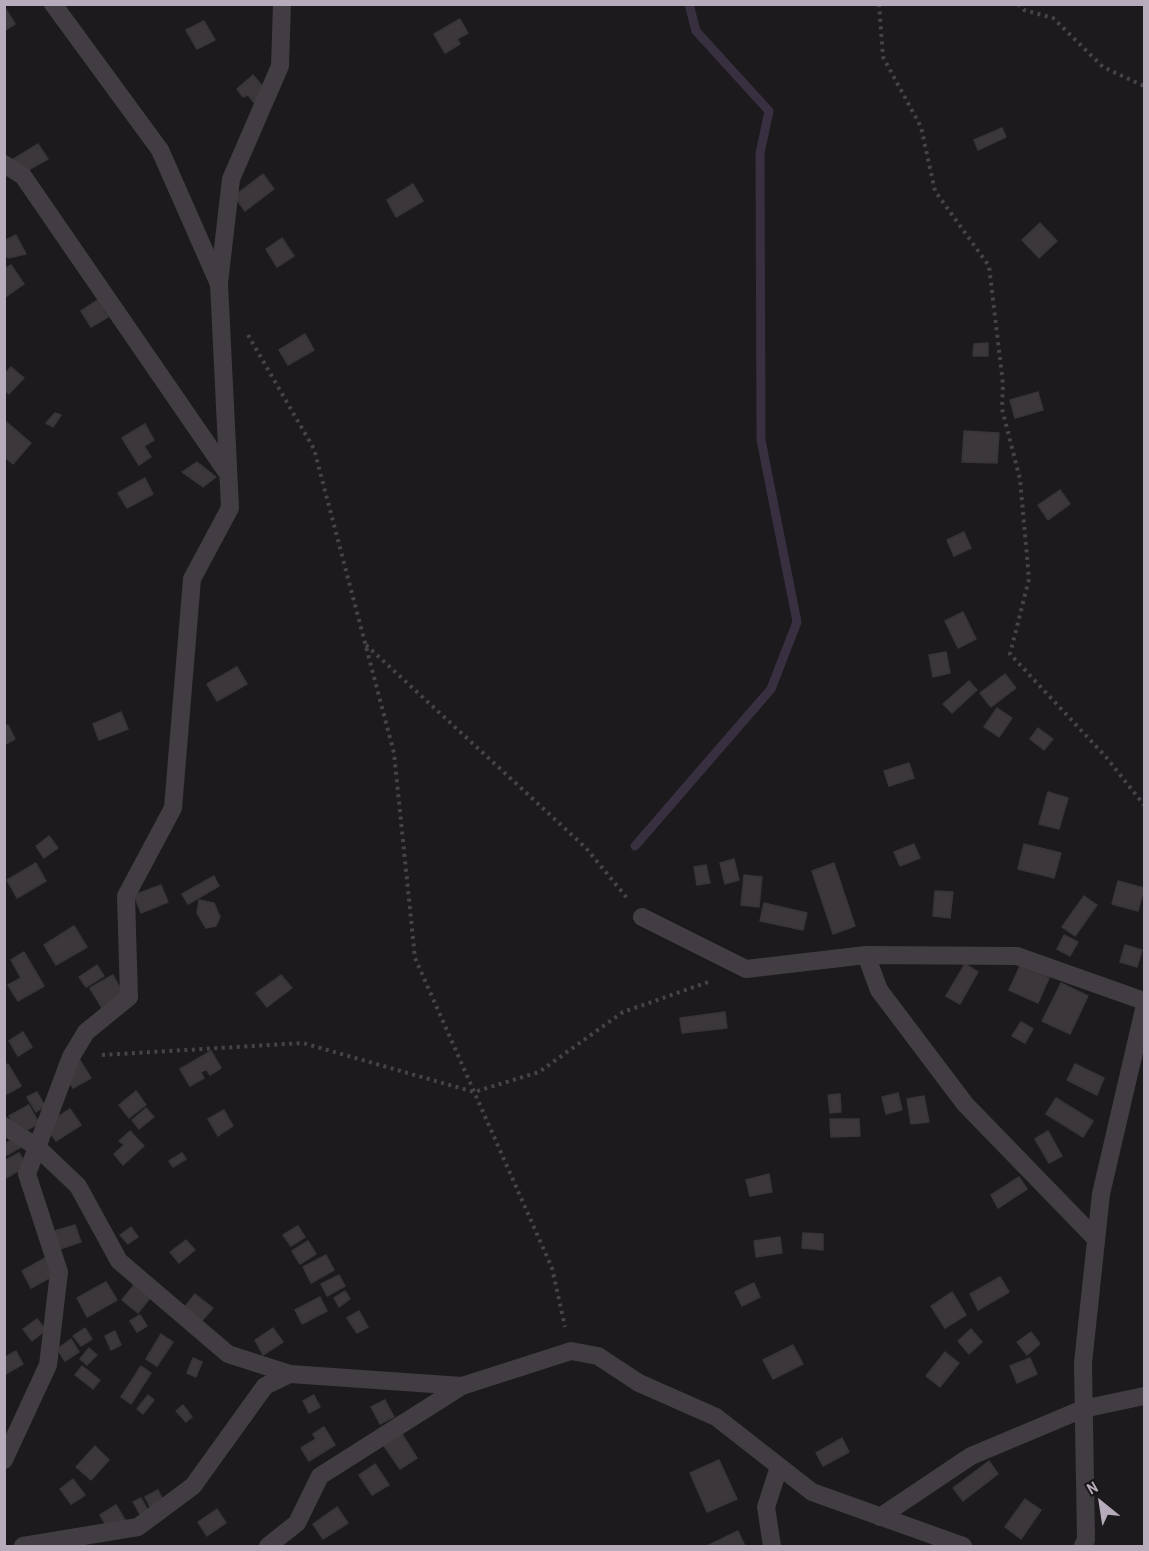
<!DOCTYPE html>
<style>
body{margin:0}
#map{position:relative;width:1149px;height:1551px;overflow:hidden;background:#1c1a1c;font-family:"Archivo Narrow",sans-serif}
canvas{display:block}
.frame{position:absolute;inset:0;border:6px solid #b7acbb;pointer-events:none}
.north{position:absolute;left:1071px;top:1473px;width:60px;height:60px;-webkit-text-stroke:4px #171517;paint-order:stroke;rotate:330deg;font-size:16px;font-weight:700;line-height:24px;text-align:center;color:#b7acbb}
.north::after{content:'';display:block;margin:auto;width:21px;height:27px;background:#b7acbb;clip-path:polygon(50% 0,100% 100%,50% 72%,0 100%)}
</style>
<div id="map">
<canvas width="1149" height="1551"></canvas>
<div class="frame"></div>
<div class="north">N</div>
</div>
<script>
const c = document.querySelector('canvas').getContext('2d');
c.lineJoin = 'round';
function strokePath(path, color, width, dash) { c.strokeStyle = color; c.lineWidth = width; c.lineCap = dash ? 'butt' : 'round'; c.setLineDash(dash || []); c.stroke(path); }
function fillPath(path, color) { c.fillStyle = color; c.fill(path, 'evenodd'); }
const stream = new Path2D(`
 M635 846 771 689 797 622 761 440 760 153 769 111 696 31 689 4`);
const building = new Path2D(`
 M4 6 15 24 4 31Z
 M460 19 468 33 457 39 460 44 445 53 434 34Z
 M204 21 215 40 197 49 186 30Z
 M253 75 269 94 256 105 248 95 243 97 237 89Z
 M1002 128 1006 137 978 150 974 140Z
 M38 144 48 159 21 174 12 160Z
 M263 174 274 189 245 211 234 196Z
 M413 184 423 201 396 217 387 200Z
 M1040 223 1057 241 1039 258 1022 240Z
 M16 235 26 254 8 258 4 255V241Z
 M282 238 294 256 277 267 266 249Z
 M11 265 24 284 4 298V269Z
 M98 300 108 317 91 327 81 311Z
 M305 334 314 350 288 365 279 350Z
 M988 343V356H973L974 344Z
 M11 367 24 378 9 394 4 390V374Z
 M1038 392 1043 410 1015 418 1010 400Z
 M55 413 61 415 53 427 46 423Z
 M4 420 31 443 13 464 4 457Z
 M145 424 154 440 144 446 151 457 139 465 122 438Z
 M964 431 999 433 997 463 962 462Z
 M197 462 216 477 203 487 182 472Z
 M145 478 153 494 127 508 118 493Z
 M1060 490 1070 504 1048 520 1038 505Z
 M964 532 971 548 954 556 947 540Z
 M963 612 976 639 958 648 945 621Z
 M946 652 950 673 933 677 929 655Z
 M237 667 247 684 217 701 207 684Z
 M1005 674 1016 688 991 707 980 693Z
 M969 681 977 690 952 713 943 704Z
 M997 708 1012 718 999 737 984 727Z
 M121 712 128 729 99 740 93 724Z
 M8 725 15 739 4 745V727Z
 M1038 728 1053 739 1044 750 1030 739Z
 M909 763 914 778 889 786 884 771Z
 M1048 792 1068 798 1059 829 1039 824Z
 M49 836 58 848 44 858 36 846Z
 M914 844 920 858 900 866 894 852Z
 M1024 844 1061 853 1054 878 1018 869Z
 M734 859 739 880 725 884 720 863Z
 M36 863 46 881 17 898 7 880Z
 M834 863 855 926 833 934 812 871Z
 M706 865 710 883 697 885 694 867Z
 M744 875 762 877 759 907 741 905Z
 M214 876 219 886 188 904 182 894Z
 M1118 881 1144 888 1138 911 1112 904Z
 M161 885 168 902 141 913 134 895Z
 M935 891 953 892 950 918 933 916Z
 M1084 896 1097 905 1075 936 1062 927Z
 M199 900 214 903 220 917 216 926 206 928 197 913Z
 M764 903 807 913 803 930 760 921Z
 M74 926 87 947 56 965 44 945Z
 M1064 935 1078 942 1070 956 1057 949Z
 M1125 945 1142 950 1137 967 1120 962Z
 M24 952 44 986 18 1001 8 985 21 978 11 960Z
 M965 964 978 972 960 1004 946 996Z
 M97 965 104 976 86 987 79 977Z
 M1020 966 1049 978 1038 1003 1009 990Z
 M113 975 124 995 102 1008 90 988Z
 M281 975 292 988 267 1007 256 993Z
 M1061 983 1088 996 1070 1034 1042 1021Z
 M725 1012 727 1028 682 1033 680 1018Z
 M1021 1022 1033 1029 1025 1043 1012 1036Z
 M23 1032 32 1047 18 1056 9 1041Z
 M211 1051 221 1068 210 1075 206 1069 201 1072 204 1078 190 1086 180 1069Z
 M76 1054 91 1078 73 1088 59 1064Z
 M8 1064 21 1086 7 1094 4 1090V1066Z
 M1075 1064 1104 1078 1097 1095 1067 1080Z
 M136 1091 146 1105 129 1118 119 1105Z
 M37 1092 45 1106 36 1112 27 1097Z
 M898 1093 902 1110 886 1114 882 1097Z
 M840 1094 841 1112 830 1113 828 1095Z
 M924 1096 929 1122 911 1124 907 1099Z
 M1056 1098 1093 1121 1083 1137 1046 1114Z
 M29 1105 39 1123 20 1134 9 1116Z
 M146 1108 154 1117 139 1129 132 1120Z
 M70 1109 81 1125 56 1141 45 1125Z
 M224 1110 233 1126 218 1136 208 1119Z
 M830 1119H859L860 1136 831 1137Z
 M130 1131 144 1146 123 1165 114 1154 124 1145 119 1141Z
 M1048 1131 1062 1156 1049 1163 1035 1139Z
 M16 1138 21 1147 7 1155 4 1151V1144Z
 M19 1153 27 1166 4 1179V1161Z
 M182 1153 186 1159 173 1167 169 1161Z
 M769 1174 772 1192 750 1196 746 1180Z
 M1019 1177 1027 1189 998 1208 991 1195Z
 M75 1225 81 1242 54 1251 48 1233Z
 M298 1226 305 1237 291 1246 283 1235Z
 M131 1227 138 1237 128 1244 120 1235Z
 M803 1233 823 1234V1250L802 1248Z
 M780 1237 782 1253 756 1257 754 1241Z
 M186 1240 195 1250 179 1263 170 1252Z
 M308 1241 316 1254 300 1264 292 1251Z
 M326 1255 334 1270 311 1283 303 1267Z
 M45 1258 55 1275 31 1288 22 1271Z
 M339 1275 345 1286 327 1296 321 1284Z
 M1000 1277 1009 1292 978 1310 970 1294Z
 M106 1282 117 1300 87 1317 77 1298Z
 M754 1283 760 1297 742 1306 735 1292Z
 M134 1285 150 1298 138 1313 122 1300Z
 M345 1291 350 1299 339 1307 334 1298Z
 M952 1292 966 1315 945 1328 931 1306Z
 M195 1294 213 1308 200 1323 183 1309Z
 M320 1297 327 1311 302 1324 295 1310Z
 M359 1311 368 1327 357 1333 347 1318Z
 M140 1315 147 1326 137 1332 130 1321Z
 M37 1319 46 1330 32 1341 23 1329Z
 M85 1328 92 1339 81 1346 73 1336Z
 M273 1328 283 1342 263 1355 255 1340Z
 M971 1329 982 1342 969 1354 958 1341Z
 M115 1331 121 1345 111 1350 105 1336Z
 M1031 1332 1040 1344 1027 1355 1017 1342Z
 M161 1334 173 1342 157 1366 146 1359Z
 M71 1339 79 1352 65 1361 57 1349Z
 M793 1345 803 1364 773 1379 763 1360Z
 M89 1348 97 1355 87 1365 80 1359Z
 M16 1351 23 1364 4 1375V1358Z
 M945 1352 959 1363 940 1387 926 1376Z
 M193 1358 202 1362 196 1377 187 1373Z
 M1030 1358 1037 1374 1017 1383 1010 1366Z
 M82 1366 100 1380 93 1389 75 1375Z
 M141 1366 151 1373 131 1404 121 1397Z
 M148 1395 154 1400 143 1414 137 1409Z
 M314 1395 320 1407 309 1413 303 1401Z
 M385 1400 394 1417 380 1424 371 1407Z
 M183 1405 192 1417 186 1422 176 1411Z
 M324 1427 335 1445 309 1461 301 1448 316 1439 313 1434Z
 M400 1431 417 1458 400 1469 382 1443Z
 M842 1438 849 1452 823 1466 816 1453Z
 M95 1446 109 1460 91 1480 76 1467Z
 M719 1460 737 1499 707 1512 690 1473Z
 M989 1461 998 1474 963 1501 953 1488Z
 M375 1464 389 1485 372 1495 359 1475Z
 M73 1479 85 1495 71 1504 60 1489Z
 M158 1490 165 1504 152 1511 145 1497Z
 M141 1498 149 1512 141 1516 133 1502Z
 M1025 1499 1041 1510 1021 1539 1005 1527Z
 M116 1505 125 1520 109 1530 100 1515Z
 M337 1507 348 1523 323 1539 313 1524Z
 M217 1509 226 1523 207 1536 198 1522Z
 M738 1531 745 1546H707Z`);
const path = new Path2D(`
 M879 4 883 57 921 127 935 191 989 266 1003 384 1002 409 1020 479 1029 579 1010 654 1106 757 1144 805
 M1018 4 1024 10 1053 18 1103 67 1144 86
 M248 335 314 449 394 753 415 958 552 1268 565 1327
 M366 645 586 848 627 898
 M102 1055 303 1043 474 1092 539 1072 623 1012 711 981`);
const lane = new Path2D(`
 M4 164 23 176 228 474
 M219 283 231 179 280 66 282 4
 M642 917 746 969 866 955
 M4 1126 37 1147 78 1186 119 1261 228 1354 290 1374
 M4 1460 48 1365 59 1272 27 1174 71 1057 86 1032 129 997 126 896 173 808 192 579 230 508 219 284 160 150 53 4
 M880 1517 971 1456 1083 1409 1144 1396
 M268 1546 297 1523 320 1476 462 1386
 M772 1546 766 1507 779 1467`);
const street = new Path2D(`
 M1096 1239 965 1104 879 990 866 955 1017 956 1144 1001
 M23 1546 138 1527 193 1486 265 1386 290 1374 462 1386 571 1351 598 1356 639 1383 716 1417 812 1492 963 1546
 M1083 1546 1086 1540 1083 1363 1101 1194 1144 1009`);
strokePath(stream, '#382f40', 9);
fillPath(building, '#3b373b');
strokePath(building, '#383438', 1.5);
strokePath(path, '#48434a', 4, [3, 4.5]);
strokePath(lane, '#423d43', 18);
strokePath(street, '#423d43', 18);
</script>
